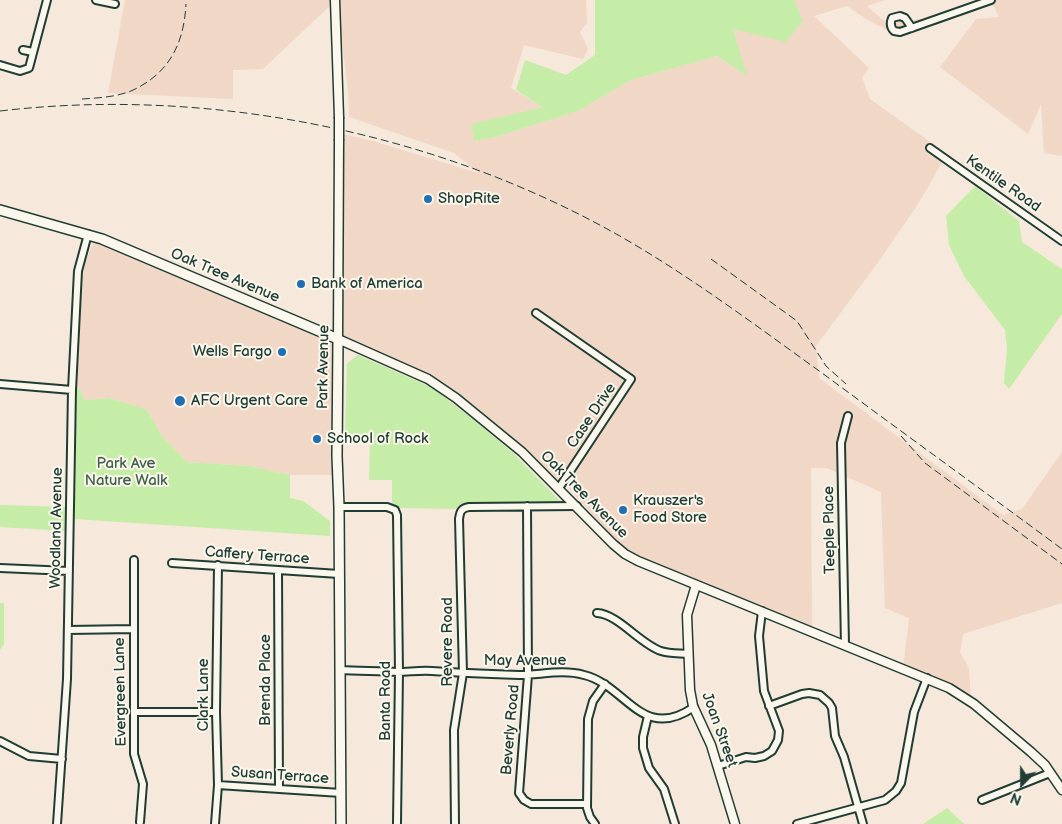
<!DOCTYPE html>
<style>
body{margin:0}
#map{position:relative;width:1062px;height:824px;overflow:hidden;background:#f6e8db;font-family:"Balsamiq Sans",sans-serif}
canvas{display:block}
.north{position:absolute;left:997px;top:759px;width:50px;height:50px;-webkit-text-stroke:4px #fbf7ec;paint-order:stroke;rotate:202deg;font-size:14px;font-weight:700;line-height:20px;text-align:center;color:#1f3d34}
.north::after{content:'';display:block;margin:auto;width:18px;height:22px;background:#1f3d34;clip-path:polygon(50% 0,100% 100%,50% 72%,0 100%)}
</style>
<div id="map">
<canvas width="1062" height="824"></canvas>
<div class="north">N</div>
</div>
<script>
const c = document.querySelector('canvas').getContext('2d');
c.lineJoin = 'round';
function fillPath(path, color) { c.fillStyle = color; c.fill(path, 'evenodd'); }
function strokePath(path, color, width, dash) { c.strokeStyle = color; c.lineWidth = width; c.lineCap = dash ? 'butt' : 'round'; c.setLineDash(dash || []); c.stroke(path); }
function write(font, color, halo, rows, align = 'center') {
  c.font = font + ' "Balsamiq Sans",sans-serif'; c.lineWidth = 4; c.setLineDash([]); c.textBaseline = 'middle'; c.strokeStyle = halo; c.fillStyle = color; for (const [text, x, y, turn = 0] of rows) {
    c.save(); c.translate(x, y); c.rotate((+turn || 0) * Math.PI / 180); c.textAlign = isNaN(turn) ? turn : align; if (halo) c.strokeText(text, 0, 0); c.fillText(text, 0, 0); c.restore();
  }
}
const built = new Path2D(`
 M125 0H335V1L263 69 233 70V99L108 93Z
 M340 0H586L587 23 580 32 588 49 583 59 524 45 511 88 542 107 473 124 474 141 496 137 578 111 631 80 717 56 746 75 733 29 803 20 794 0H885L867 6 884 21 900 11 912 20 959 15 898 36 866 19 847 6 814 16 869 68 862 78 870 99 947 154 918 204 879 261 816 346 819 378 1003 515 1022 509 1062 452V603L963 634 960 653 969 668 971 700 903 668 909 618 885 608 881 492 827 468H811L812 630 628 554 567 486 620 398 559 488 441 388 339 339 338 475H290L250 466 187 462 163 437 146 409 109 398 85 400 77 385 81 281 84 264 96 237 338 339 339 133 373 141 478 173 454 153 349 117 348 90 341 35Z
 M990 0H1062V156L1044 153 1041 104 1028 134 940 67 976 19 999 17Z`);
const green = new Path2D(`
 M595 0H794L803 20 786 42 733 29 747 76 717 56 631 80 578 111 496 137 474 141 472 124 542 107 516 90 525 60 566 75 595 55Z
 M975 186 1019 221 1022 242 1062 269V314L1009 389 1004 383 1007 348 1005 330 964 276 949 245 946 216Z
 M358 355 431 387 474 420 512 452 561 502 464 504 455 509 399 508 392 505V480H369L370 444 345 438 347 363Z
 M77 385 85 400 109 398 146 409 163 437 187 462 250 466 290 475V498L303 501 330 521V536L74 519Z
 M0 505 66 507 65 531 0 527Z
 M0 603H4V644L0 650Z
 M947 808 964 824H923Z`);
const minor = new Path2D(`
 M96 0 115 4
 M912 28 905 18 900 16 892 18C890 23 890 27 894 31L900 32 991 0
 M23 50 33 52
 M0 65 20 71 29 68 47 0
 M930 148 1062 241
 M536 313 631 379 559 488
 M0 384 72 390
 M527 506 528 675 519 793 524 800 531 804H587
 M339 507H387L395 510 397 515 399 672 397 823
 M134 560V754L143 784 140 822
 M172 563 339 574
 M0 568 69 571
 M278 570 279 789
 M597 613C618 614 640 644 661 651 670 654 680 653 689 654
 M68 630 133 629
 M845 645 841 443 848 416
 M340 670C359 671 379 671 398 672 409 672 420 670 432 671 461 673 490 674 519 675 540 675 563 669 584 675 626 685 642 743 694 707
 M769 706 802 694 809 693 820 695 829 703 832 708 835 736 844 757 863 824
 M134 712H216
 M648 716 643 737V748L649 768 664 789 675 824
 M0 741 29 756 62 759
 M718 766 746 757 755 758 764 756 772 751 778 740 779 731 764 691 759 636 762 611
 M218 785 341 793
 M982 800 1050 773
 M57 824 67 679 72 390 78 271 88 234
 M215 824 218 785 216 712 218 565
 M455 824 454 730 463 673 459 519C460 512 461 508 469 507L577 506
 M595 824 590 817 587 808 588 719 593 701 605 684
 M797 824 885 800 896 791 901 783 914 712 927 678`);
const tertiary = new Path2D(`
 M335 0 339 117
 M339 141 338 339 428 379 456 398 522 452 613 544 625 554 638 561 949 688 974 704 1031 752 1045 765 1062 790
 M696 585 687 615 690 690 693 706 711 745 735 824`);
const secondary = new Path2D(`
 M0 210 102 239 338 339 337 456 339 507 341 824`);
const rail = new Path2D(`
 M82 99C98 98 116 97 131 91 169 74 184 44 186 4
 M0 111C211 86 441 133 625 239 694 279 758 327 822 373 902 432 982 490 1062 549
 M711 259 797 321 826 366 846 384
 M901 436 925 463 1062 564`);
const tertiaryBridge = new Path2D(`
 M339 117V141`);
const markers = [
 [428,199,5,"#1f6fb2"],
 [301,284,5,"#1f6fb2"],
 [282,352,5,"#1f6fb2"],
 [180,401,6,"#1f6fb2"],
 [317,439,5,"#1f6fb2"],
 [623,510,5,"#1f6fb2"]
];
const streetNames = [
 ["Kentile Road",1003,184,35],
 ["Oak Tree Avenue",225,276,23],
 ["Park Avenue",324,367,-89],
 ["Case Drive",592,416,-56],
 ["Oak Tree Avenue",584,495,45],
 ["Woodland Avenue",57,528,-89],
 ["Teeple Place",830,530,-91],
 ["Caffery Terrace",257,556,4],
 ["Revere Road",448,642,-90],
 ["May Avenue",525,661],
 ["Brenda Place",266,680,-90],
 ["Evergreen Lane",121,692,-91],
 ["Clark Lane",204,695,-90],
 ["Banta Road",386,701,-90],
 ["Beverly Road",511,730,-85],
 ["Joan Street",719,730,70],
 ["Susan Terrace",280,776,4]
];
const poiNames = [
 ["ShopRite",438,199],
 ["Bank of America",311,284],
 ["Wells Fargo",272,352,"right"],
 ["AFC Urgent Care",191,401],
 ["School of Rock",327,439],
 ["Krauszer's",633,501],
 ["Food Store",633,518]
];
const parkNames = [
 ["Park Ave",126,464],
 ["Nature Walk",126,481]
];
fillPath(built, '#f0d7c6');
fillPath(green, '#c5eda8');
strokePath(minor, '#1f3d34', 10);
strokePath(tertiary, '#1f3d34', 11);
strokePath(secondary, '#1f3d34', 12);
strokePath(minor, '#fbf7ec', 6);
strokePath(tertiary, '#fbf7ec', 8);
strokePath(secondary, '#fbf7ec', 9);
strokePath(rail, '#1f3d34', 1, [8, 4]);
strokePath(tertiaryBridge, '#1f3d34', 11, []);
strokePath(tertiaryBridge, '#fbf7ec', 8);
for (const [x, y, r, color] of markers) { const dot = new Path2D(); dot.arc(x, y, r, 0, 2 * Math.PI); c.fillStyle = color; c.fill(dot); strokePath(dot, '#fbf7ec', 2); }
write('15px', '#1f3d34', '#fbf7ec', streetNames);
write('15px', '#1f3d34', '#fbf7ec', poiNames, 'left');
write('15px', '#40604b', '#fbf7ec', parkNames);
</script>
